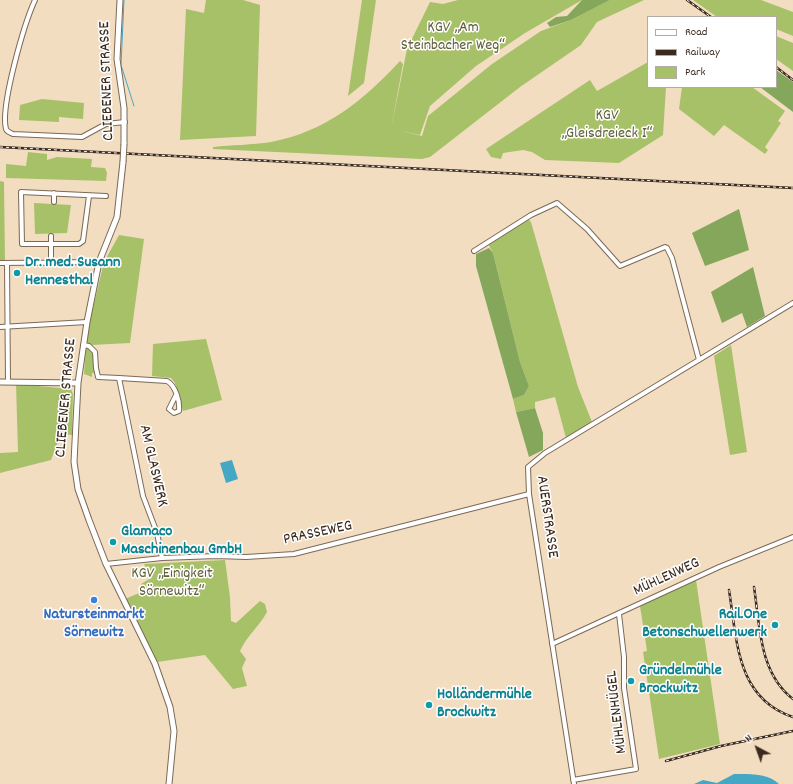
<!DOCTYPE html>
<meta charset="utf-8">
<style>
body{margin:0}
#map{position:relative;width:793px;height:784px;overflow:hidden;background:#f3ddc0;font-family:Dekko,sans-serif}
canvas{display:block}
.legend{position:absolute;left:647px;top:16px;width:130px;height:72px;box-sizing:border-box;background:#fff;border:1px solid #b1aaa5;margin:0;padding:5px 7px;list-style:none;font-size:12px;color:#3b2a1e}
.legend li{display:flex;align-items:center;gap:8px;height:20px}
.legend b{width:20px;border:1px solid #b1aaa5}
.north{position:absolute;left:737px;top:728px;width:40px;height:40px;-webkit-text-stroke:3px #fff;paint-order:stroke;rotate:319deg;font-size:11px;font-weight:700;line-height:16px;text-align:center;color:#3b2a1e}
.north::after{content:'';display:block;margin:auto;width:14px;height:18px;background:#3b2a1e;clip-path:polygon(50% 0,100% 100%,50% 72%,0 100%)}
</style>
<div id="map">
<canvas width="793" height="784"></canvas>
<ul class="legend">
<li><b style="height:5px;background:#fff"></b>Road</li>
<li><b style="height:5px;background:#3b2a1e"></b>Railway</li>
<li><b style="height:11px;background:#a6c168"></b>Park</li>
</ul>
<div class="north">N</div>
</div>
<script>
const c = document.querySelector('canvas').getContext('2d');
c.lineJoin = 'round';
function fillPath(path, color) { c.fillStyle = color; c.fill(path, 'evenodd'); }
function strokePath(path, color, width, dash) { c.strokeStyle = color; c.lineWidth = width; c.lineCap = dash ? 'butt' : 'round'; c.setLineDash(dash || []); c.stroke(path); }
function write(font, color, halo, rows, align = 'center') {
  c.font = font + ' Dekko,sans-serif'; c.lineWidth = 3; c.setLineDash([]); c.textBaseline = 'middle'; c.strokeStyle = halo; c.fillStyle = color; for (const [text, x, y, turn = 0] of rows) {
    c.save(); c.translate(x, y); c.rotate((+turn || 0) * Math.PI / 180); c.textAlign = isNaN(turn) ? turn : align; if (halo) c.strokeText(text, 0, 0); c.fillText(text, 0, 0); c.restore();
  }
}
const green = new Path2D(`
 M206 0H243L260 5 256 136 180 140 186 9 204 13Z
 M362 0H376L364 83 348 96Z
 M458 0H582L525 33 476 66 430 106 420 135 398 130 422 136 428 116 492 64 541 31 571 20 610 0H644L597 22 581 45 520 87 430 157 422 159 213 149V147C232 145 252 145 271 142 325 132 364 100 400 61L403 64 391 129 407 49 430 2 443 4Z
 M693 0H761L793 12V36L776 29V17H717Z
 M776 36 793 43V71L776 59Z
 M648 62V87H666L663 135 619 163 545 160 532 152 523 150 503 153 501 159 491 157 486 149 590 80 597 91Z
 M682 87H752L785 111 778 121 781 123 765 147 768 150 765 154 724 125 714 136 679 109Z
 M42 99 84 103 83 119 59 117V122L19 120 20 105Z
 M28 152 47 154V160L57 157 92 159 91 167 105 168 107 173 106 181 6 178V164L26 166Z
 M0 181 4 182 5 262H0Z
 M34 203 71 205 67 233 35 234Z
 M526 217 531 222 578 387 592 422 566 438 555 397 535 402V408L516 412 513 399 524 395 529 386 520 362 493 253 487 242Z
 M119 235 144 239 130 343 91 345 86 342 92 312 104 262Z
 M206 339 222 400 183 411 175 383 171 378 152 376 153 344Z
 M731 345 747 452 730 455 714 356Z
 M86 347C97 351 94 363 94 373H92V377L84 374Z
 M16 384 71 389 73 394 72 435 61 434 51 460 0 473V453L18 452Z
 M225 560 230 597 231 621 236 623 260 601 265 604 267 612C259 627 248 634 240 651L246 659 242 668 247 686 233 689 205 655 157 662 125 599 144 591 141 584 151 578 144 564Z
 M696 580 720 744 659 759 643 652 647 651 640 606Z`);
const forest = new Path2D(`
 M582 0H610L571 20 550 27 547 23 556 17 567 16Z
 M776 70 793 82V112L760 87H776Z
 M739 209 749 250 705 266 692 233Z
 M489 248 493 253 520 362 529 386 524 395 513 399 476 266V254Z
 M753 267 765 316 747 327 742 313 722 323 711 292Z
 M535 408 543 433V450L529 457 516 412Z`);
const water = new Path2D(`
 M232 460 238 479 226 483 220 463Z
 M734 774C749 774 768 773 779 784H694L703 780 717 783Z`);
const stream = new Path2D(`
 M124 0 121 65 134 106`);
const minor = new Path2D(`
 M35 0C24 24 0 107 6 129 7 132 11 133 13 134L82 137 106 124 125 122
 M89 196 83 241 79 244H22L21 192 106 196
 M54 202V193
 M51 236V263
 M474 251 531 215 557 203 587 229 620 266 665 247 667 248 672 258 699 360
 M0 263 99 262
 M7 263 8 382
 M0 327 87 322
 M83 345 89 346 95 352 96 368 98 377 119 378
 M162 558 157 533 143 496 119 378 167 381C176 386 180 402 179 411L174 413 169 409 176 395
 M106 564 162 558 216 556 246 557 294 554 529 494
 M552 644 719 567 793 537
 M573 780 636 769 624 688V657L619 614
 M574 784 529 494 528 467 545 453 793 303`);
const tertiary = new Path2D(`
 M120 0 117 59 124 108V144
 M123 162 117 217 99 262 87 322 78 383 74 462 78 489 89 520 106 564 155 664 170 707 174 731 169 784
 M0 382 78 383`);
const rail = new Path2D(`
 M687 0 711 17
 M776 67 793 80
 M0 147 793 188
 M754 587C760 626 759 673 793 699
 M729 590C737 640 736 698 793 717
 M666 761 721 746 793 731`);
const tertiaryBridge = new Path2D(`
 M123 162 124 144`);
const markers = [
 [17,273,4,"#0f9aa8"],
 [113,542,4,"#0f9aa8"],
 [94,600,4,"#3f7fe0"],
 [775,625,4,"#0f9aa8"],
 [631,681,4,"#0f9aa8"],
 [429,705,4,"#0f9aa8"]
];
const parkNames = [
 ["KGV „Am",453,29],
 ["Steinbacher Weg“",453,47],
 ["KGV",607,117],
 ["„Gleisdreieck I“",607,135],
 ["KGV „Einigkeit",172,575],
 ["Sörnewitz“",172,593]
];
const streetNames = [
 ["CLIEBENER STRASSE",108,81,-92],
 ["CLIEBENER STRASSE",67,398,-85],
 ["AM GLASWERK",152,466,77],
 ["AUERSTRASSE",546,517,82],
 ["PRASSEWEG",318,534,-12],
 ["MÜHLENWEG",667,578,-25],
 ["MÜHLENHÜGEL",618,712,-97]
];
const cultureNames = [
 ["Dr. med. Susann",25,264],
 ["Hennesthal",25,282],
 ["Glamaco",121,533],
 ["Maschinenbau GmbH",121,551],
 ["Rail.One",767,616,"right"],
 ["Betonschwellenwerk",767,634,"right"],
 ["Gründelmühle",639,672],
 ["Brockwitz",639,690],
 ["Holländermühle",437,696],
 ["Brockwitz",437,714]
];
const shopNames = [
 ["Natursteinmarkt",94,616],
 ["Sörnewitz",94,634]
];
fillPath(green, '#a6c168');
fillPath(forest, '#84a75c');
fillPath(water, '#44a7c4');
strokePath(stream, '#44a7c4', 1);
strokePath(minor, '#7b6957', 6);
strokePath(tertiary, '#7b6957', 7);
strokePath(minor, '#fff', 4);
strokePath(tertiary, '#fff', 5);
strokePath(rail, '#3b2a1e', 2.5);
strokePath(rail, '#fff', 1, [3]);
strokePath(tertiaryBridge, '#7b6957', 7, []);
strokePath(tertiaryBridge, '#fff', 5);
for (const [x, y, r, color] of markers) { const dot = new Path2D(); dot.arc(x, y, r, 0, 2 * Math.PI); c.fillStyle = color; c.fill(dot); strokePath(dot, '#fff', 1.5); }
write('16px', '#605f38', '#fff', parkNames);
write('16px', '#3b2a1e', '#fff', streetNames);
write('bold 16px', '#0d838f', '#fff', cultureNames, 'left');
write('bold 16px', '#366cbe', '#fff', shopNames);
</script>
